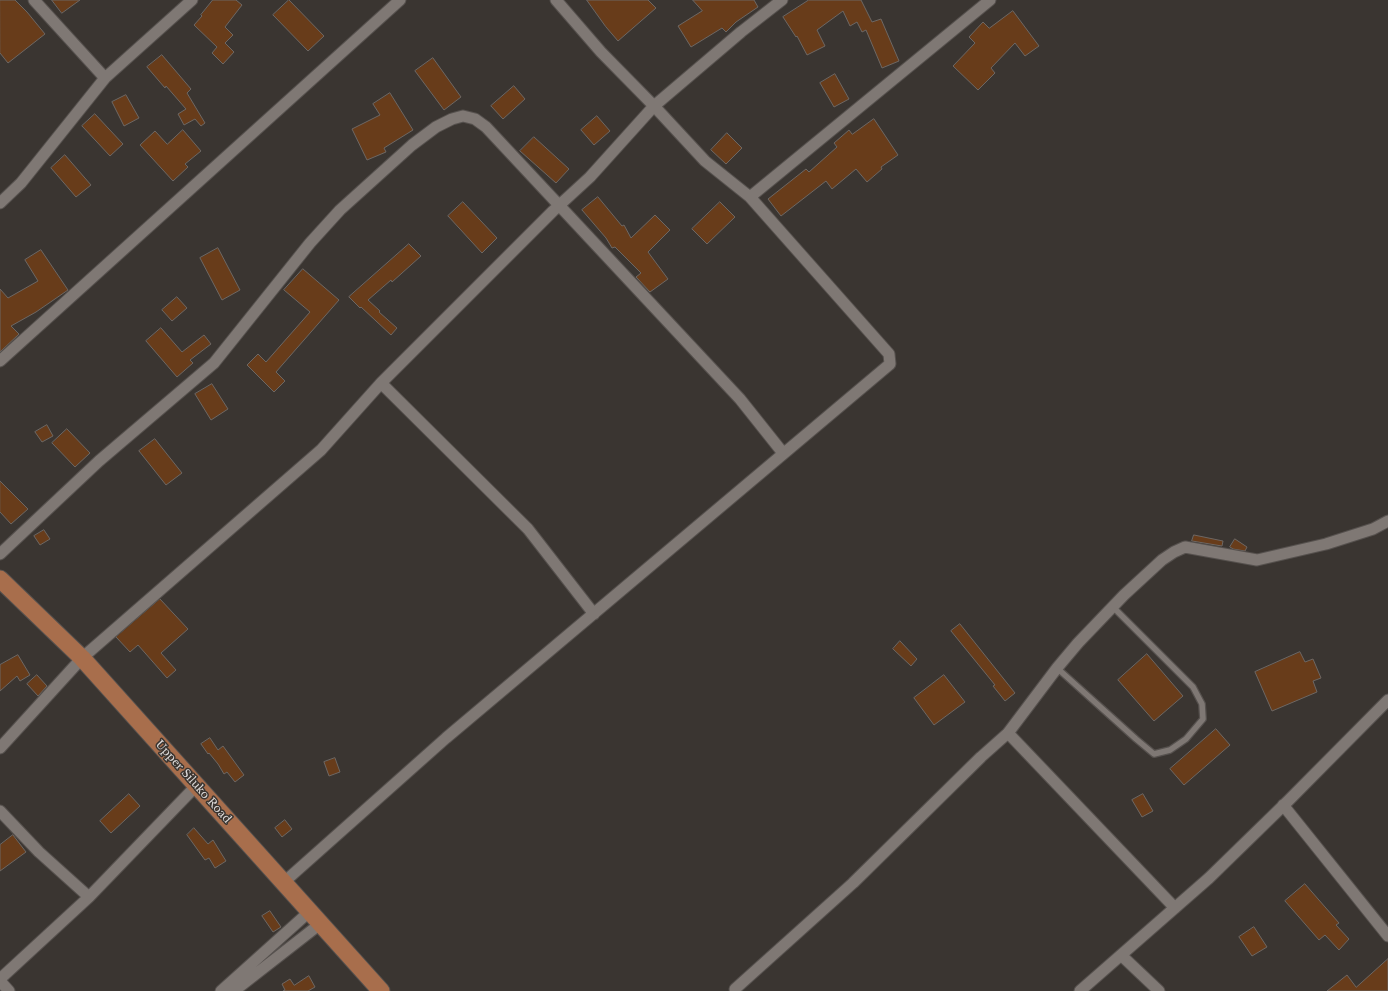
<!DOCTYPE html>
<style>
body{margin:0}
canvas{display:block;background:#3a3531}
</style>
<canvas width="1388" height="991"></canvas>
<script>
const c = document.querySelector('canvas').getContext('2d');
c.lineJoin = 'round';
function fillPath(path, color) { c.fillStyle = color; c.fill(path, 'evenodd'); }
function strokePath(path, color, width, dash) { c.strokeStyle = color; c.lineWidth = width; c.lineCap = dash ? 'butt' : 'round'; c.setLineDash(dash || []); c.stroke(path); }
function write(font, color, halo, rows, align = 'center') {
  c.font = font + ' "Libre Baskerville",serif'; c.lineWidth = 3; c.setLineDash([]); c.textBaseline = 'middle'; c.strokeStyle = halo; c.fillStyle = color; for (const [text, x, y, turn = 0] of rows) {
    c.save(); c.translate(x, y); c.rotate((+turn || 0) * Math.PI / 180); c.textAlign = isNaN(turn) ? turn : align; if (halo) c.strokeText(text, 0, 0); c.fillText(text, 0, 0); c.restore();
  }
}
const building = new Path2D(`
 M0 0H15L27 12 45 34 8 63 0 53Z
 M52 0H80L62 13Z
 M213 0H236L242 5 225 27 233 35 225 43 234 52 223 64 212 53 217 47 194 25 202 16 201 15Z
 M289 0 324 36 308 51 273 15Z
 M587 0H648L656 8 618 41 606 27Z
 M693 0H754L758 7 736 22 726 32 722 28 691 47 678 26 702 11Z
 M809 0H861L872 22 881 19 899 61 882 68 866 30 862 32 857 22 850 26 843 11 817 30 825 46 807 55 797 36 796 37 783 17Z
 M1013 11 1039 46 1025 56 1015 43 991 68 995 73 978 90 953 66 975 43 969 37 983 22 989 28Z
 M162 55 191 89 187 93 205 123 201 126 195 119 184 125 178 114 186 109 166 86 165 88 147 67Z
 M433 58 461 97 444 110 415 71Z
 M835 74 849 99 834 107 820 83Z
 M514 86 525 99 503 119 491 106Z
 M390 93 413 130 384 148 386 152 367 160 352 129 380 115 373 104Z
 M126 95 139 118 124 126 112 102Z
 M95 114 123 144 110 156 82 126Z
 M597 116 610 131 594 145 581 130Z
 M874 119 898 155 881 167 882 169 867 182 856 169 832 189 826 181 781 216 768 199 806 169 809 172 837 147 834 143 849 130 852 134Z
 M183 130 201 151 185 164 188 167 173 181 140 145 155 131 167 144Z
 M727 133 742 148 726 164 711 150Z
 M534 137 569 169 556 183 520 151Z
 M65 155 91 185 76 197 51 168Z
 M598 197 622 226 624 225 631 238 655 215 670 230 648 252 668 279 650 292 636 277 641 273 615 247 612 248 606 238 582 210Z
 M463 202 497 238 482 253 448 216Z
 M720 202 735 217 707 244 692 229Z
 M409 244 421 256 392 282 391 280 368 300 380 311 379 312 397 328 391 335 361 307 360 308 349 297Z
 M218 248 240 290 222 300 200 258Z
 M41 250 68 290 36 312 11 326 19 334 0 352V289L8 298 38 281 25 260Z
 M303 269 339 300 276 372 285 381 274 392 247 365 258 354 266 362 310 312 284 290Z
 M177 297 187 308 172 321 162 310Z
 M161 328 182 352 204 335 211 344 190 360 193 363 177 377 146 341Z
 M212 384 228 409 211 420 195 394Z
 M47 425 53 436 42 442 35 432Z
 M67 429 90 453 75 467 52 443Z
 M155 439 182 473 166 485 139 451Z
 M0 481 28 509 11 524 0 512Z
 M44 530 50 539 40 545 34 536Z
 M1194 535 1223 541 1222 546 1192 541Z
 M1235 539 1247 547 1245 551 1233 549 1230 547Z
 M160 599 188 629 161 653 176 670 167 678 138 645 130 652 116 637Z
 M960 624 1015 693 1005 701 993 686 995 685 951 631Z
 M900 641 917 659 911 666 893 649Z
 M1300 652 1305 662 1313 659 1321 678 1313 681 1317 692 1272 711 1255 672Z
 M1147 654 1183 696 1154 721 1118 680Z
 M18 655 30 675 20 681 17 676 0 691V665Z
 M37 675 47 686 38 696 27 684Z
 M944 675 965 702 934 725 914 698Z
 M1216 729 1230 745 1184 785 1170 769Z
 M210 738 218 750 223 746 244 775 235 782 227 772 224 774 218 764 209 753 208 754 201 744Z
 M335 758 340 772 329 776 324 762Z
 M129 794 140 806 111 833 100 821Z
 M1143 794 1153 811 1142 817 1132 800Z
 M285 820 292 829 282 837 275 828Z
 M194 828 208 844 213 840 226 861 215 868 209 858 205 860 187 835Z
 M13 835 26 852 0 871V845Z
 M1305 884 1339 923 1336 925 1349 939 1339 950 1325 935 1319 940 1285 901Z
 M270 911 281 927 273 932 262 916Z
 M1254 927 1267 947 1252 956 1239 937Z
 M1388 959V991H1327L1347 975 1356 987Z
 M309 976 315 987 308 991H283L285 990 282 984 290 979 294 985Z`);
const lane = new Path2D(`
 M1057 668 1136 739 1154 754 1170 750 1186 739 1203 719 1202 704 1193 687 1113 607`);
const street = new Path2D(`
 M34 0 105 78
 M750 197 990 0
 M0 203 21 183 105 78 192 0
 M0 361 400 0
 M381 383 528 529 594 614
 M0 554 99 461 214 363 310 243 340 210 412 145 436 127 452 119 463 116 475 119 486 127 740 399 783 453
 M1008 733 1175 908
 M0 748 82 658 321 450 381 383 553 211 590 177 654 106 741 32 782 0
 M1283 805 1388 936
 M0 811 39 852 89 897
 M283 883 446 738 890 364 889 354 750 197 705 161 654 106 601 52 556 0
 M1121 955 1159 991
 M0 979 89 897 197 785
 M0 981 9 991
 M735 989 853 883 981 757 1008 733 1057 668 1078 643 1124 595 1162 560 1174 552 1185 547 1257 560 1326 544 1373 529 1388 521
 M221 991 309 912
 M234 991 320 924
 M1080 991 1209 878 1289 800 1388 700`);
const primary = new Path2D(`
 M0 579 82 658 381 991`);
const streetNames = [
 ["Upper Siluko Road",193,782,48]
];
fillPath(building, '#683c1a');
strokePath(building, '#6d6763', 1);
strokePath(lane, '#56514e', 8);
strokePath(street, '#56514e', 13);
strokePath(primary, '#56514e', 19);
strokePath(lane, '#7f7874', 5.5);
strokePath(street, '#7f7874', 11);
strokePath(primary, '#a86e4c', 17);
write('11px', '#ddd9d7', '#3a3531', streetNames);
</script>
